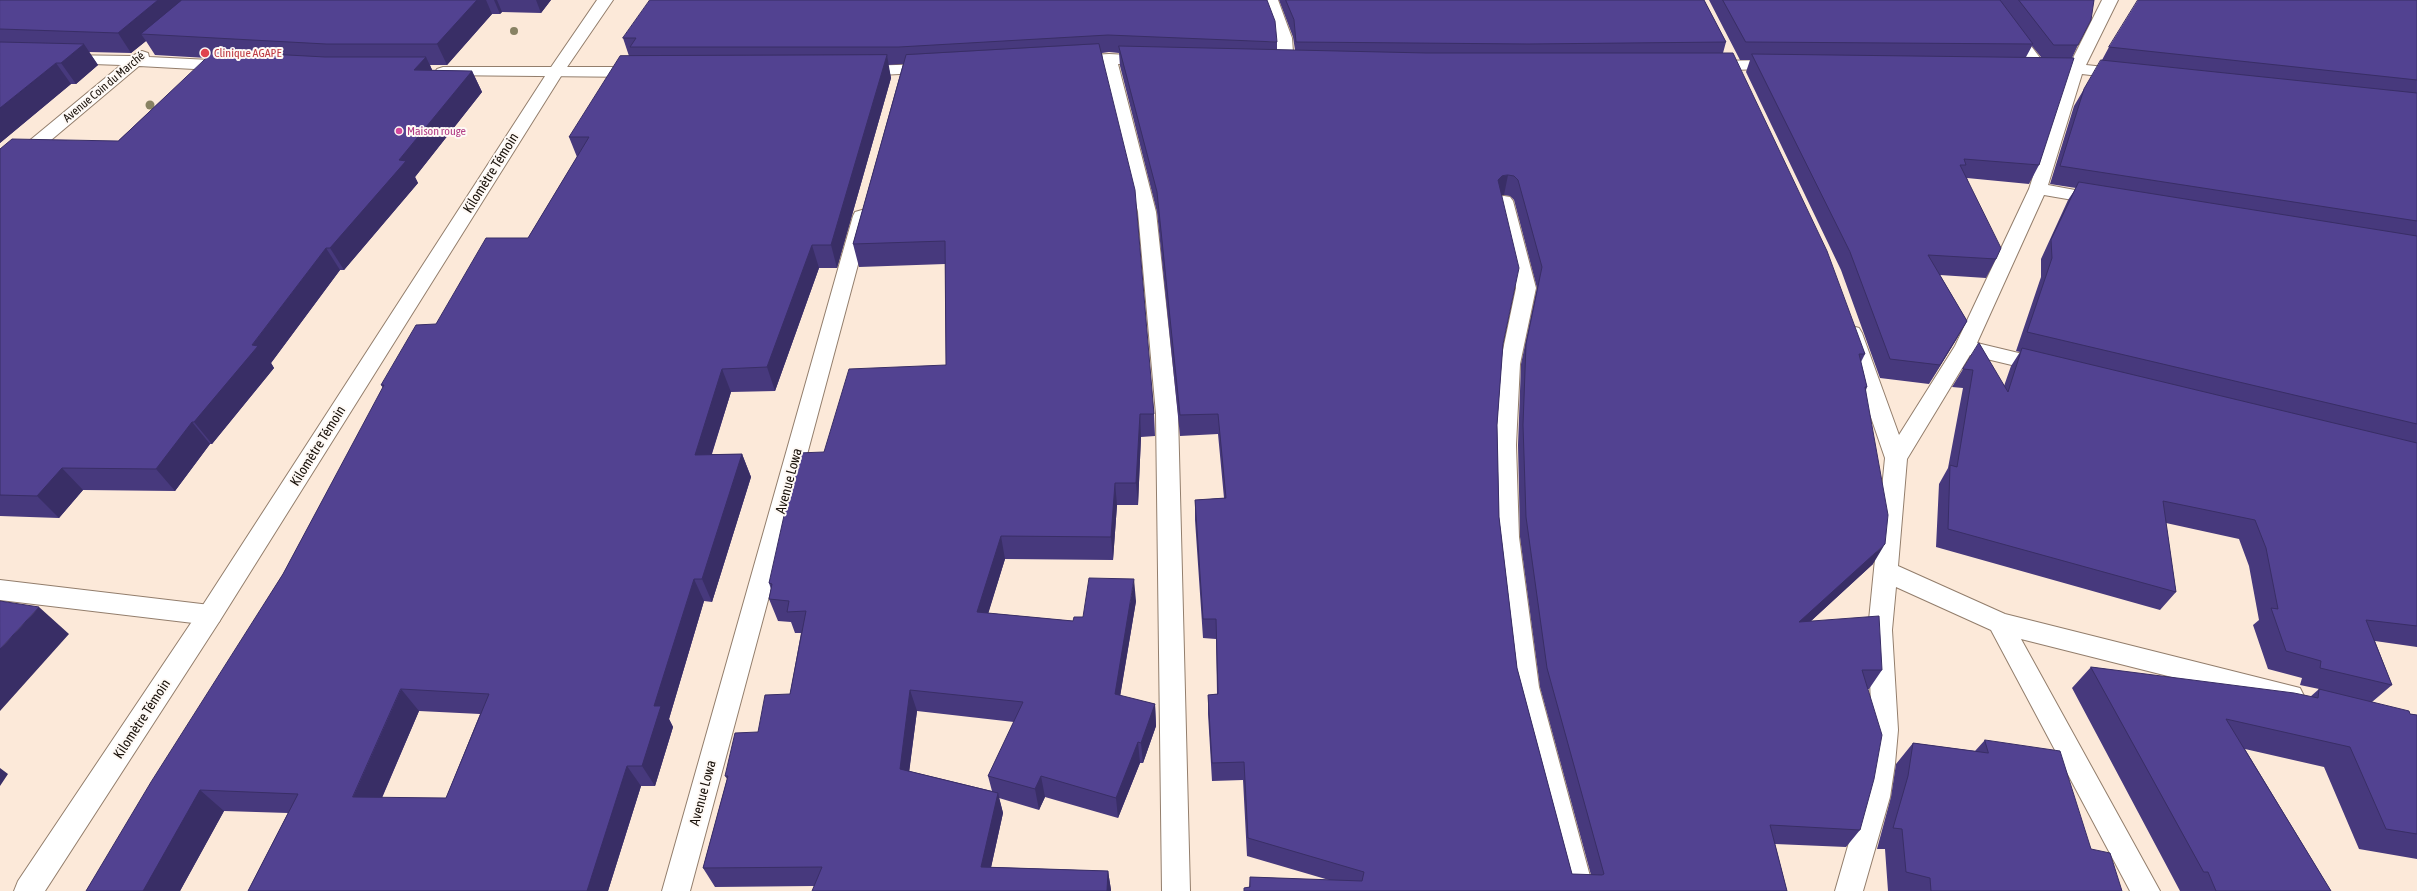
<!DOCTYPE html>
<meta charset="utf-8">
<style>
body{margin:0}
canvas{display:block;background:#fce9d9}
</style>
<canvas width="2417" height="891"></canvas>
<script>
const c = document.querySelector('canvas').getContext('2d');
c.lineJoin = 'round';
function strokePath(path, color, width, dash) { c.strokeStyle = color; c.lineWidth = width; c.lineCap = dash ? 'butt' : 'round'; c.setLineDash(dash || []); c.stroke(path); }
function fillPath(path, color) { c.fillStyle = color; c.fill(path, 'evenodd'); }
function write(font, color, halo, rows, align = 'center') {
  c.font = font + ' "Asap Condensed",sans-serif'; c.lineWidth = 4; c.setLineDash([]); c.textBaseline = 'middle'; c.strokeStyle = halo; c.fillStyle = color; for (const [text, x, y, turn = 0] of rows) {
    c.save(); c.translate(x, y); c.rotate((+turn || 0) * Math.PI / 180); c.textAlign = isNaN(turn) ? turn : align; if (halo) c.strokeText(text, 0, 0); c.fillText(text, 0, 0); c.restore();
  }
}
const street = new Path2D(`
 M1262 0H1278L1292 38 1294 66 1292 69H1280L1278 66 1276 38Z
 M1980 0H1996L2044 63 2070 64 2102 0H2118L2086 65 2124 69 2130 71 2132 74 2130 77 2124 79 2082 74 2048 185 2102 195 2108 196 2111 200 2108 204 2102 205 2044 195 1977 343 2052 361 2055 366 2052 371 2045 373 1970 355 1907 459 1898 566 2005 614 2300 688 2304 696 2300 704 2291 707 2021 639 2160 891H2130L1991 630 1896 587 1892 630 1898 730 1895 764 1890 797 1863 891H1835L1862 797 1869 764 1872 730 1868 630 1885 458 1842 333 1845 328 1852 326 1859 328 1862 333 1899 435 1955 346 2029 189 2066 74 2033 71Z
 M142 51 148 53 149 57 231 61 237 63 239 66 237 69 231 71 139 66 6 178 0 179V165L121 65 65 63 59 61 57 58 59 55 132 56Z
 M1109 54 1150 56 1156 58 1158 61 1156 64H1118L1156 212 1178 414 1190 891H1162L1156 414 1138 212 1102 64H1067L1065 61 1067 58 1073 56Z
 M1778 60 1784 62 1786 65 1784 68 1710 71 1704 69 1702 66 1704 63 1710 61Z
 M932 64 938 66 940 69 938 72 861 76 855 74 853 71 855 68 861 66Z
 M443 67H638L644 69 646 72 644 75 638 77 437 75 435 72 437 69Z
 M1504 196 1510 197 1513 201 1536 288 1520 364 1516 445 1519 537 1539 687 1594 891H1566L1513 687 1495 537 1494 445 1500 364 1516 288 1495 201 1498 197Z
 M862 210 869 212 871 216 690 891H662L853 216 855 212Z
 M0 580 210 605 219 608 222 615 219 622 210 625 0 600Z`);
const secondary = new Path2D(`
 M597 0H613L563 73 219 622 45 891H14L18 881 201 608 547 73Z`);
const trees = [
 [514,31,4],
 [150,105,4.5]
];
const wall = new Path2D(`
 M0 0H551L541 13 502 12 500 14H492L447 65H430L432 70 472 71 482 92 415 177 418 183 344 270H340L271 363 274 368 212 444H210L175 491 83 490 59 518 0 516V149L118 141 207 58 155 55 146 41 131 53 89 52 98 65 76 84H71L0 143Z
 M650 0 1277 42V50H1295L1293 37 1279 0H1704L1726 42 1723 53 1865 354 1861 362 1867 387 1866 390 1873 564 1810 622 1882 670 1869 689H1867L1860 830 1846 847 1775 844 1787 891H1244V888L1249 887 1250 877 1329 880 1247 856 1243 780 1212 781 1208 714V695L1217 694 1216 639 1203 638 1195 520V500L1224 498 1218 434 1180 436 1157 212 1120 66 1119 53 1109 52 1102 53 1154 414 1155 436 1141 437 1138 505H1117L1113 560 1005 559 988 613 1073 621 1083 617 1136 601 1120 696 1155 704 1156 726 1143 763H1140L1118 818 1045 797 1039 810 999 798 1003 813 991 867 1108 871 1111 890 814 886 715 887 703 868 727 779 725 776 758 732 790 694 801 633H795L791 622 778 621 769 599 771 589 769 583 824 452 946 365 945 264 859 267 853 244 903 64 888 65 891 78 837 268H819L775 391 731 392 712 454H742L751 477 712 602 704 601 669 719 673 727 655 786H641L608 891H248L288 813 224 811 180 891H86L283 574 383 388 381 385 436 324 528 238 577 157 569 137 633 56H629L623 38ZM1501 195H1504L1510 196 1514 200 1537 288 1521 364 1518 445 1520 537 1540 687 1591 875 1572 874 1517 668 1499 517 1497 425 1503 344ZM419 711 480 714 446 798H382ZM917 711 1014 722 988 776 992 791 909 771Z
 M1709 0H2094L2078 45 2072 58 2039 165 2029 184 1967 178 1996 259 1986 278 1940 275 1967 321 1956 340 1929 384 1880 378 1841 270 1746 72 1750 60H1740ZM2032 46 2041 57H2026Z
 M2417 0V647L2375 641 2392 685 2372 702 2410 714 2417 715V859L2359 849 2324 767 2245 749 2331 891H2180L2072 688 2091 667 2310 697 2319 689 2300 685 2302 678 2268 669 2253 625 2259 620 2249 566 2239 539 2166 523 2176 592 2160 610 1936 547 1939 484 1948 468 1963 388 1952 387 1979 343 2004 386 2011 366 2020 352 2016 351 2041 277V259L2068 200 2076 188 2050 184 2074 106 2084 89 2102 60 2109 47Z
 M1985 740 2091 849 2122 891H1888L1885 849H1877L1891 797 1896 764 1913 743 1975 751Z`);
const shadedWall = new Path2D(`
 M158 0H197L141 34 146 41 131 53 118 33Z
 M477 0H486L492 14 447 65 437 44Z
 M494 0H497L502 12 500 14Z
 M536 0H551L541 13Z
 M84 44 98 65 76 84 61 63Z
 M887 55 891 78 837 268 831 245Z
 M426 57 436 78 414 70Z
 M56 63 71 84 0 143V108Z
 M472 71 482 92 415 177 418 183 344 270 330 248 399 160Z
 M1508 175 1504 195 1498 196V180L1502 176Z
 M812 245 819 268 775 391 767 367Z
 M326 248 340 270 271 363 274 368 212 444 194 422Z
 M1967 321 1956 340 1929 384 1940 365Z
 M722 369 731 392 704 478 695 455Z
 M1140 414 1141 437 1138 505 1136 483Z
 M192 422 210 444 175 491 156 469Z
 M742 454 751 477 712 602 702 579Z
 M62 468 83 490 59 518 37 496Z
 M1115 483 1117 505 1113 560 1111 537Z
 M1001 536 1005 559 982 634 977 612Z
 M1885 544 1873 564 1788 642 1799 622Z
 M694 579 704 601 669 719 673 727 655 786 642 766 654 706Z
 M1134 579 1136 601 1117 715 1115 694Z
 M39 607 69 634 0 711V649Z
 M401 689 419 711 373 818 353 797Z
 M910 690 917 711 907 789 900 769Z
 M1155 704 1156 726 1143 763 1141 743Z
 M1138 742 1140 763 1118 818 1116 798Z
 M627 766 641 786 608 891H587Z
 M0 768 8 774 0 786Z
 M1041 776 1045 797 1039 810 1035 789Z
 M200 790 224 811 180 891H143Z
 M998 793 1003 813 987 886 981 867Z
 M1108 871 1111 890V891H1107Z`);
const building = new Path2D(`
 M0 0H158L118 33 0 29Z
 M182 0H477L437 44H326L141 34Z
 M650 0H1267L1275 21 1277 42 1108 35 899 47H630L636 38H623Z
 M1286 0H1704L1726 42 1528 44 1296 42 1294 20Z
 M1723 0H2000L2033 44 1746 42Z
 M2019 0H2094L2091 20 2078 45H2054Z
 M2138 0H2417V80L2109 47Z
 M0 42 84 44 61 63H56L0 108Z
 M1099 44 1135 190 1154 414H1140L1136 483H1115L1111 537 1001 536 977 612 1073 621 1074 617H1083L1089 578 1134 579 1115 694 1155 704 1141 743 1138 742 1116 798 1041 776 1035 789 988 776 1023 702 910 690 900 769 998 793 981 867 1108 871 1107 891H812L822 867 703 868 728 776H725L735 733 758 732 765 695 790 694 806 611 787 612 789 601 769 599 772 584 769 583 798 453 824 452 849 369 946 365 945 241 853 244 906 55Z
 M1119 46 1426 53H1733L1827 251 1865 354H1859L1867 387H1865L1888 515 1885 544 1799 622 1879 616 1882 670H1862L1882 735 1874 779 1860 830 1770 825 1787 891H1244V888L1250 887V877L1362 881 1364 872 1248 838 1244 762 1212 763 1208 695 1218 694 1216 619H1203L1195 500 1226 498 1218 414 1180 415 1157 192ZM1508 175 1514 176 1518 180 1542 267 1526 344 1523 425 1526 517 1547 668 1604 874 1602 875 1572 874 1517 668 1499 517 1497 425 1503 344 1519 268 1498 180 1502 176Z
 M214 51 325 57H426L414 70 472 71 399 160 406 161 330 248H326L252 345 258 346 194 422H192L156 469 62 468 37 496 0 495V149L12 139 118 141Z
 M1752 54 2074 58 2039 165 1964 159 1966 165H1960L2001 248 1996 259 1928 255 1967 321 1940 365 1890 359 1850 252Z
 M887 55 831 245H812L767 367 722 369 695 455 742 454 702 579H694L654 706H661L642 766H627L587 891H248L298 794 200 790 143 891H86L151 782 283 574 384 385H381L416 325 436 324 486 238H528L589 137H569L620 56ZM401 689 489 694 446 798 353 797Z
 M2101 60 2417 93V221L2060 166 2084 89Z
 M2079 182 2417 236V424L2027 332 2052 258 2051 240Z
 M1979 343 2008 392 2022 348 2417 443V626L2366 620 2392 685 2320 668 2321 661 2286 651 2271 608 2278 609 2266 548 2255 520 2163 501 2176 592 1948 529 1950 465 1957 467 1973 370 1963 369Z
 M0 601 39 607 0 649Z
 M2091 667 2294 693 2318 698 2319 689 2409 711 2410 714 2417 715V834L2386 829 2350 747 2226 719 2331 891H2216L2208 872H2204Z
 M1985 740 2060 751 2091 849 2110 853 2122 891H1931L1930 878 1906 872 1902 829 1893 828 1908 776 1913 743 1988 753Z`);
const markers = [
 [205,53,5,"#e0444e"],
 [399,131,4,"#d1479c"]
];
const farHealthnames = [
 ["Clinique AGAPE",214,53]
];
const farStreetnames = [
 ["Avenue Coin du Marché",104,87,-40]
];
const farHotelnames = [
 ["Maison rouge",407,131]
];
const streetNames = [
 ["Kilomètre Témoin",491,173,-58],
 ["Kilomètre Témoin",318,446,-58],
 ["Avenue Lowa",789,481,-75],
 ["Kilomètre Témoin",142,719,-57],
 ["Avenue Lowa",703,793,-75]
];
strokePath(street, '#937e6c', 2);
strokePath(secondary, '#937e6c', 2);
fillPath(street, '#fff');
fillPath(secondary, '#fff');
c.fillStyle = '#888263';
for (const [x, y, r] of trees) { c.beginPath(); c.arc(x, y, r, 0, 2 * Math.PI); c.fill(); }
fillPath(wall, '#47397d');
fillPath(shadedWall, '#392e66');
fillPath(building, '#524291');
strokePath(building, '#392e66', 1);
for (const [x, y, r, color] of markers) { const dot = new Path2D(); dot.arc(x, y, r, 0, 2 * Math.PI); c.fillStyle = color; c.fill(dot); strokePath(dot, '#fef9f5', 1.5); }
write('12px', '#be3a42', '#fef9f5', farHealthnames, 'left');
write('12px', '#19110a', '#fef9f5', farStreetnames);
write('12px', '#b23c85', '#fef9f5', farHotelnames, 'left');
write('14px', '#19110a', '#fef9f5', streetNames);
</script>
